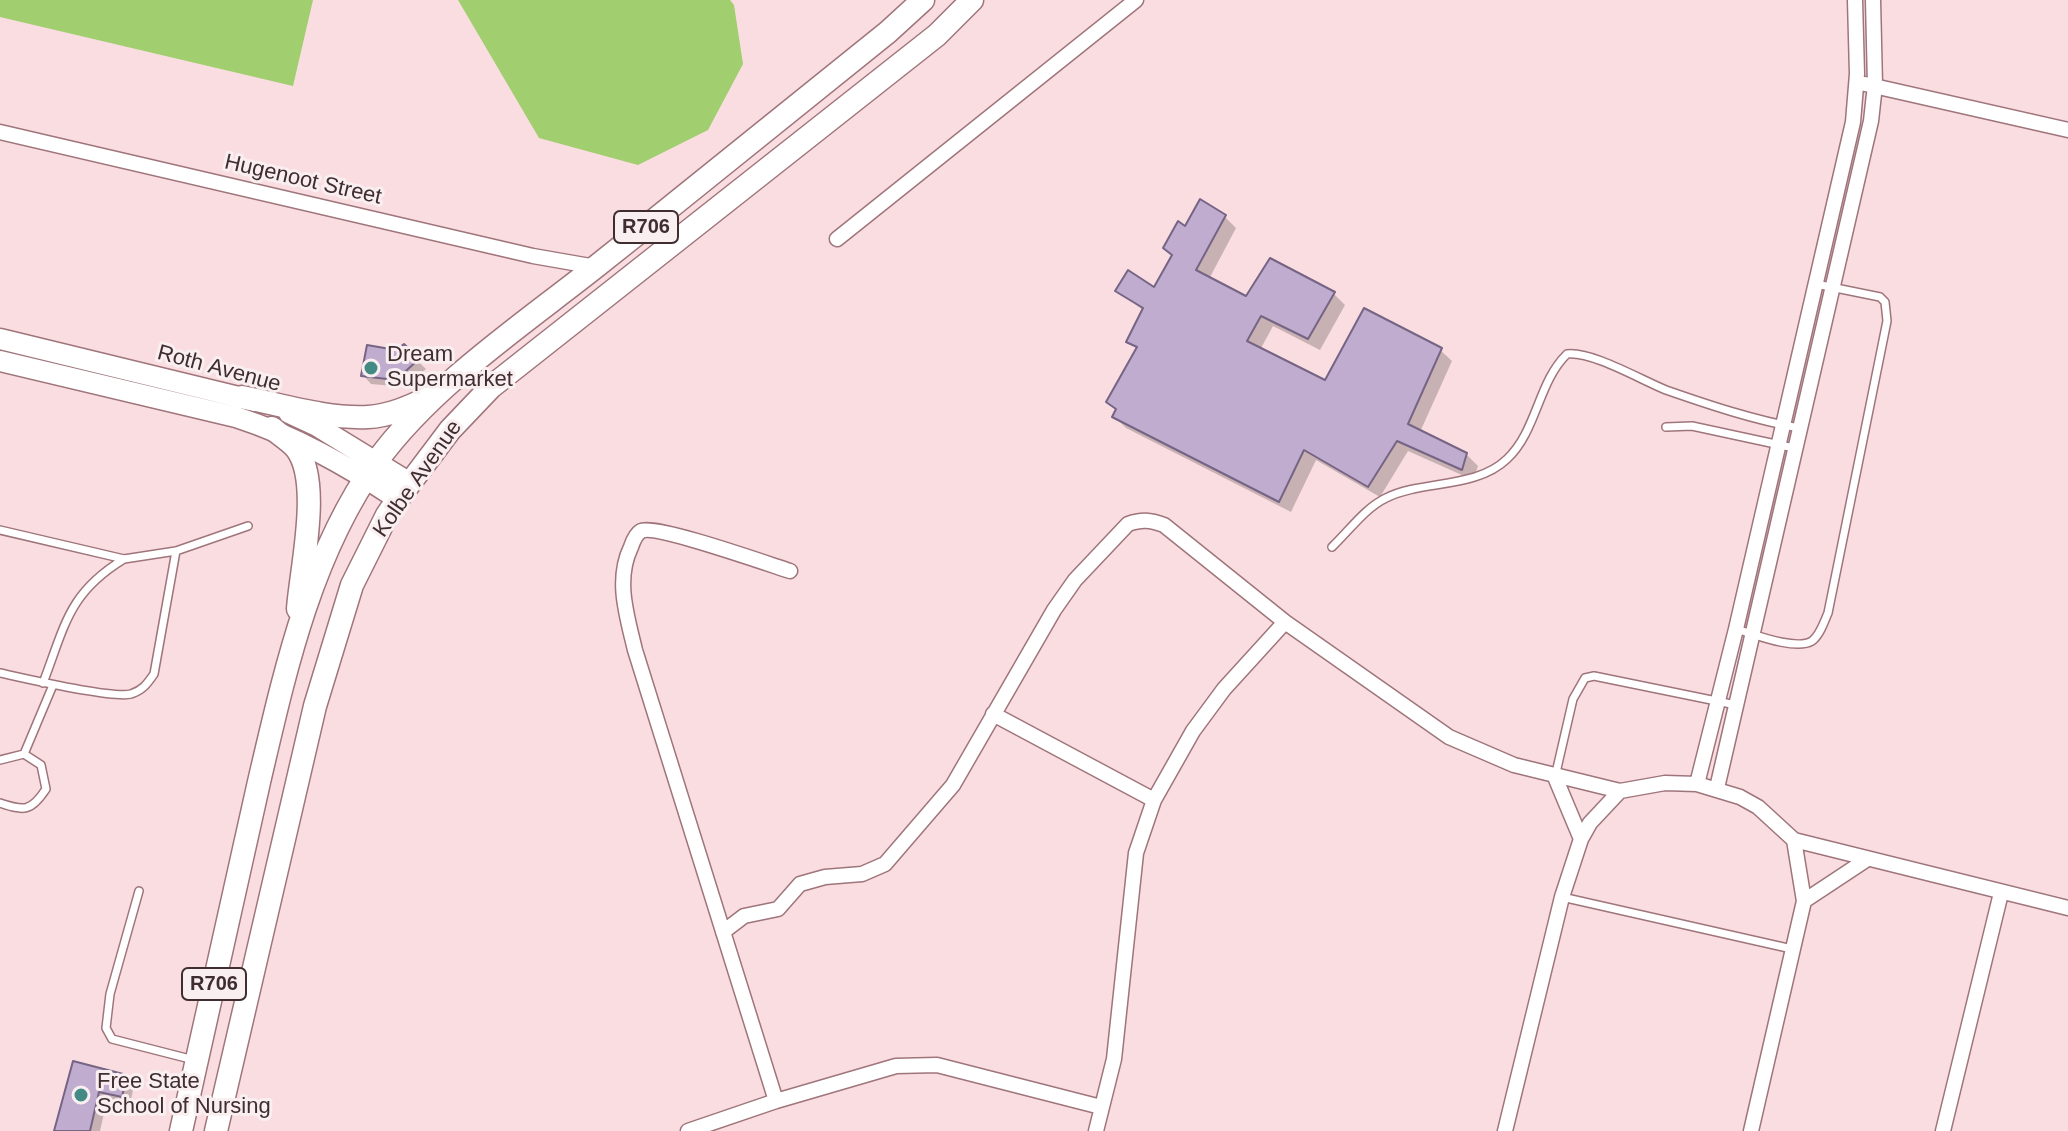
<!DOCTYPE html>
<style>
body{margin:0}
canvas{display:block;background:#f9dde0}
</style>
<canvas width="2068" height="1131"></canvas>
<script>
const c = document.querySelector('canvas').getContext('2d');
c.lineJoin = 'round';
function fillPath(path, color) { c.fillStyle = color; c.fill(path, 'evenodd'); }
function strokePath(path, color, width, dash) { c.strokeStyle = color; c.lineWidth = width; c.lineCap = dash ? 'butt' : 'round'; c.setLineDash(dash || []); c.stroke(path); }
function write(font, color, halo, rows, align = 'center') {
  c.font = font + ' Arial,sans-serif'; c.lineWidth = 6; c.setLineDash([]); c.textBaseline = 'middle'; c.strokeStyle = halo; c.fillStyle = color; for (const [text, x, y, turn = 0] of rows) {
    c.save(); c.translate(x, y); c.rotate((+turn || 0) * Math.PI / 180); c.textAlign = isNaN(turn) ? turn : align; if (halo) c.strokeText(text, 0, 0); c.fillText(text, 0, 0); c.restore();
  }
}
const green = new Path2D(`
 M0 0H313L293 86 0 17Z
 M458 0H730L734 5 743 64 708 130 638 165 539 138Z`);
const shadow = new Path2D(`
 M1225 217 1236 228 1209 279 1247 299 1333 293 1345 305 1320 350 1273 326 1260 350 1326 383 1440 350 1452 361 1420 432 1466 454 1478 466 1473 480 1408 451 1380 497 1316 460 1291 512 1126 428 1115 417 1118 411 1109 402 1138 350 1129 341 1144 311 1117 290H1155L1186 229Z
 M403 347 426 369 405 387 371 384 363 375Z
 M74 1063 126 1076 134 1085 130 1105 107 1100 100 1131H56Z`);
const building = new Path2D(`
 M1200 199 1226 215 1196 270 1246 296 1270 258 1335 292 1308 339 1261 316 1247 341 1325 380 1364 308 1442 348 1408 424 1467 453 1462 470 1397 441 1368 487 1304 450 1279 502 1112 417 1116 409 1106 402 1137 347 1126 342 1143 308 1115 291 1128 270 1154 287 1172 255 1163 248 1178 221 1185 226Z
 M404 344 419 359 396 380 361 376 367 345 396 350Z
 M73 1061 127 1075 122 1097 99 1092 90 1131H54Z`);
const lane = new Path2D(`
 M1666 427 1692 426 1794 448
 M0 530 124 559 176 551 248 526
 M1332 547C1349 531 1365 508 1386 498 1422 480 1476 489 1507 459 1537 431 1538 382 1567 354 1592 351 1641 380 1666 390 1709 405 1754 420 1799 428
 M1736 629C1753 634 1796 651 1812 641 1820 635 1824 622 1828 613L1887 321 1885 302 1880 297 1816 284
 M0 673C23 678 112 699 131 694 143 690 147 684 154 674L176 551
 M43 683C65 626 68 593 124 559
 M24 754 53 685
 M0 760 24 754 41 765 46 789C31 812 24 811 0 803
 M1555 777 1573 699 1585 678 1594 676 1736 705
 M139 891 110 994 106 1028 112 1039 194 1060
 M1562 897 1792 949`);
const street = new Path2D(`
 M1865 84 2068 130
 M0 132 533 256 596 267
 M837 239 1136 0
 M993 714 1154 800
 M1555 777 1581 839
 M1697 784 1736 629 1853 122 1857 74 1855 0
 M1717 788 1871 121 1875 85 1873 0
 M1794 840 2068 908
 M1804 901 1866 860
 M723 932 744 916 778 909 800 884 825 877 862 874 885 864 953 785 1054 610 1075 580 1128 524C1142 519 1150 520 1164 525L1285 622 1449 737 1514 765 1620 791
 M776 1101 635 650C627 616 615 580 631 547 633 541 636 534 641 531 655 524 768 564 790 571
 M688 1131 776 1101 896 1066 937 1065 1101 1107
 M1096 1131 1114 1059 1136 853 1154 800 1193 731 1224 689 1285 622
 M1505 1131 1562 897 1581 839 1590 823 1620 791 1665 783 1697 784 1740 797 1758 807 1794 840 1804 901 1751 1131
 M1943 1131 2001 893`);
const secondary = new Path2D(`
 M0 339 255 401
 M0 361 236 417C295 436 347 466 398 499
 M289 413 317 426 410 483`);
const primary = new Path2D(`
 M242 397C283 405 326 419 368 417 389 416 409 407 428 398
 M272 428C280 435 290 441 296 448 322 481 301 568 298 609
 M181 1131C208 1015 232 898 259 782 285 671 310 555 377 461 432 385 525 323 598 265 695 188 791 110 888 32L923 0
 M216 1131 315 706 352 585 387 515 398 499 450 430 491 387 937 35 972 0`);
const markers = [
 [371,368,8,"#438a85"],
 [81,1095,8,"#438a85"]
];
const shields = [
 [646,227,64],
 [214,984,64]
];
const shieldNames = [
 ["R706",646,227],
 ["R706",214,984]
];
const streetNames = [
 ["Hugenoot Street",303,180,13],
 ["Roth Avenue",219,369,15],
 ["Kolbe Avenue",418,479,-55]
];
const poiNames = [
 ["Dream",387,355],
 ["Supermarket",387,380],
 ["Free State",97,1082],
 ["School of Nursing",97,1107]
];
fillPath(green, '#a1ce6e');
fillPath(shadow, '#0003');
fillPath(building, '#bfaccf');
strokePath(building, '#766484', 2);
strokePath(lane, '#9f757b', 10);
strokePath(street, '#9f757b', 17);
strokePath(secondary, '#9f757b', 23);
strokePath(primary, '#9f757b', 25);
strokePath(lane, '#fff', 7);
strokePath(street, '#fff', 14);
strokePath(secondary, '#fff', 20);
strokePath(primary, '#fff', 22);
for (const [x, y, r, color] of markers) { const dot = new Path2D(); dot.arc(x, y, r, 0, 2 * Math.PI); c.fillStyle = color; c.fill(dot); strokePath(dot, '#f9eff0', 3); }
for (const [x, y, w] of shields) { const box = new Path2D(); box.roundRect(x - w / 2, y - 16, w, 32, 6); c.fillStyle = '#f9eff0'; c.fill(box); strokePath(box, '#3f2d30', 2); }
write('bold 20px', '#3f2d30', null, shieldNames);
write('22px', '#3f2d30', '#f9eff0', streetNames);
write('22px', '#3f2d30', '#f9eff0', poiNames, 'left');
</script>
